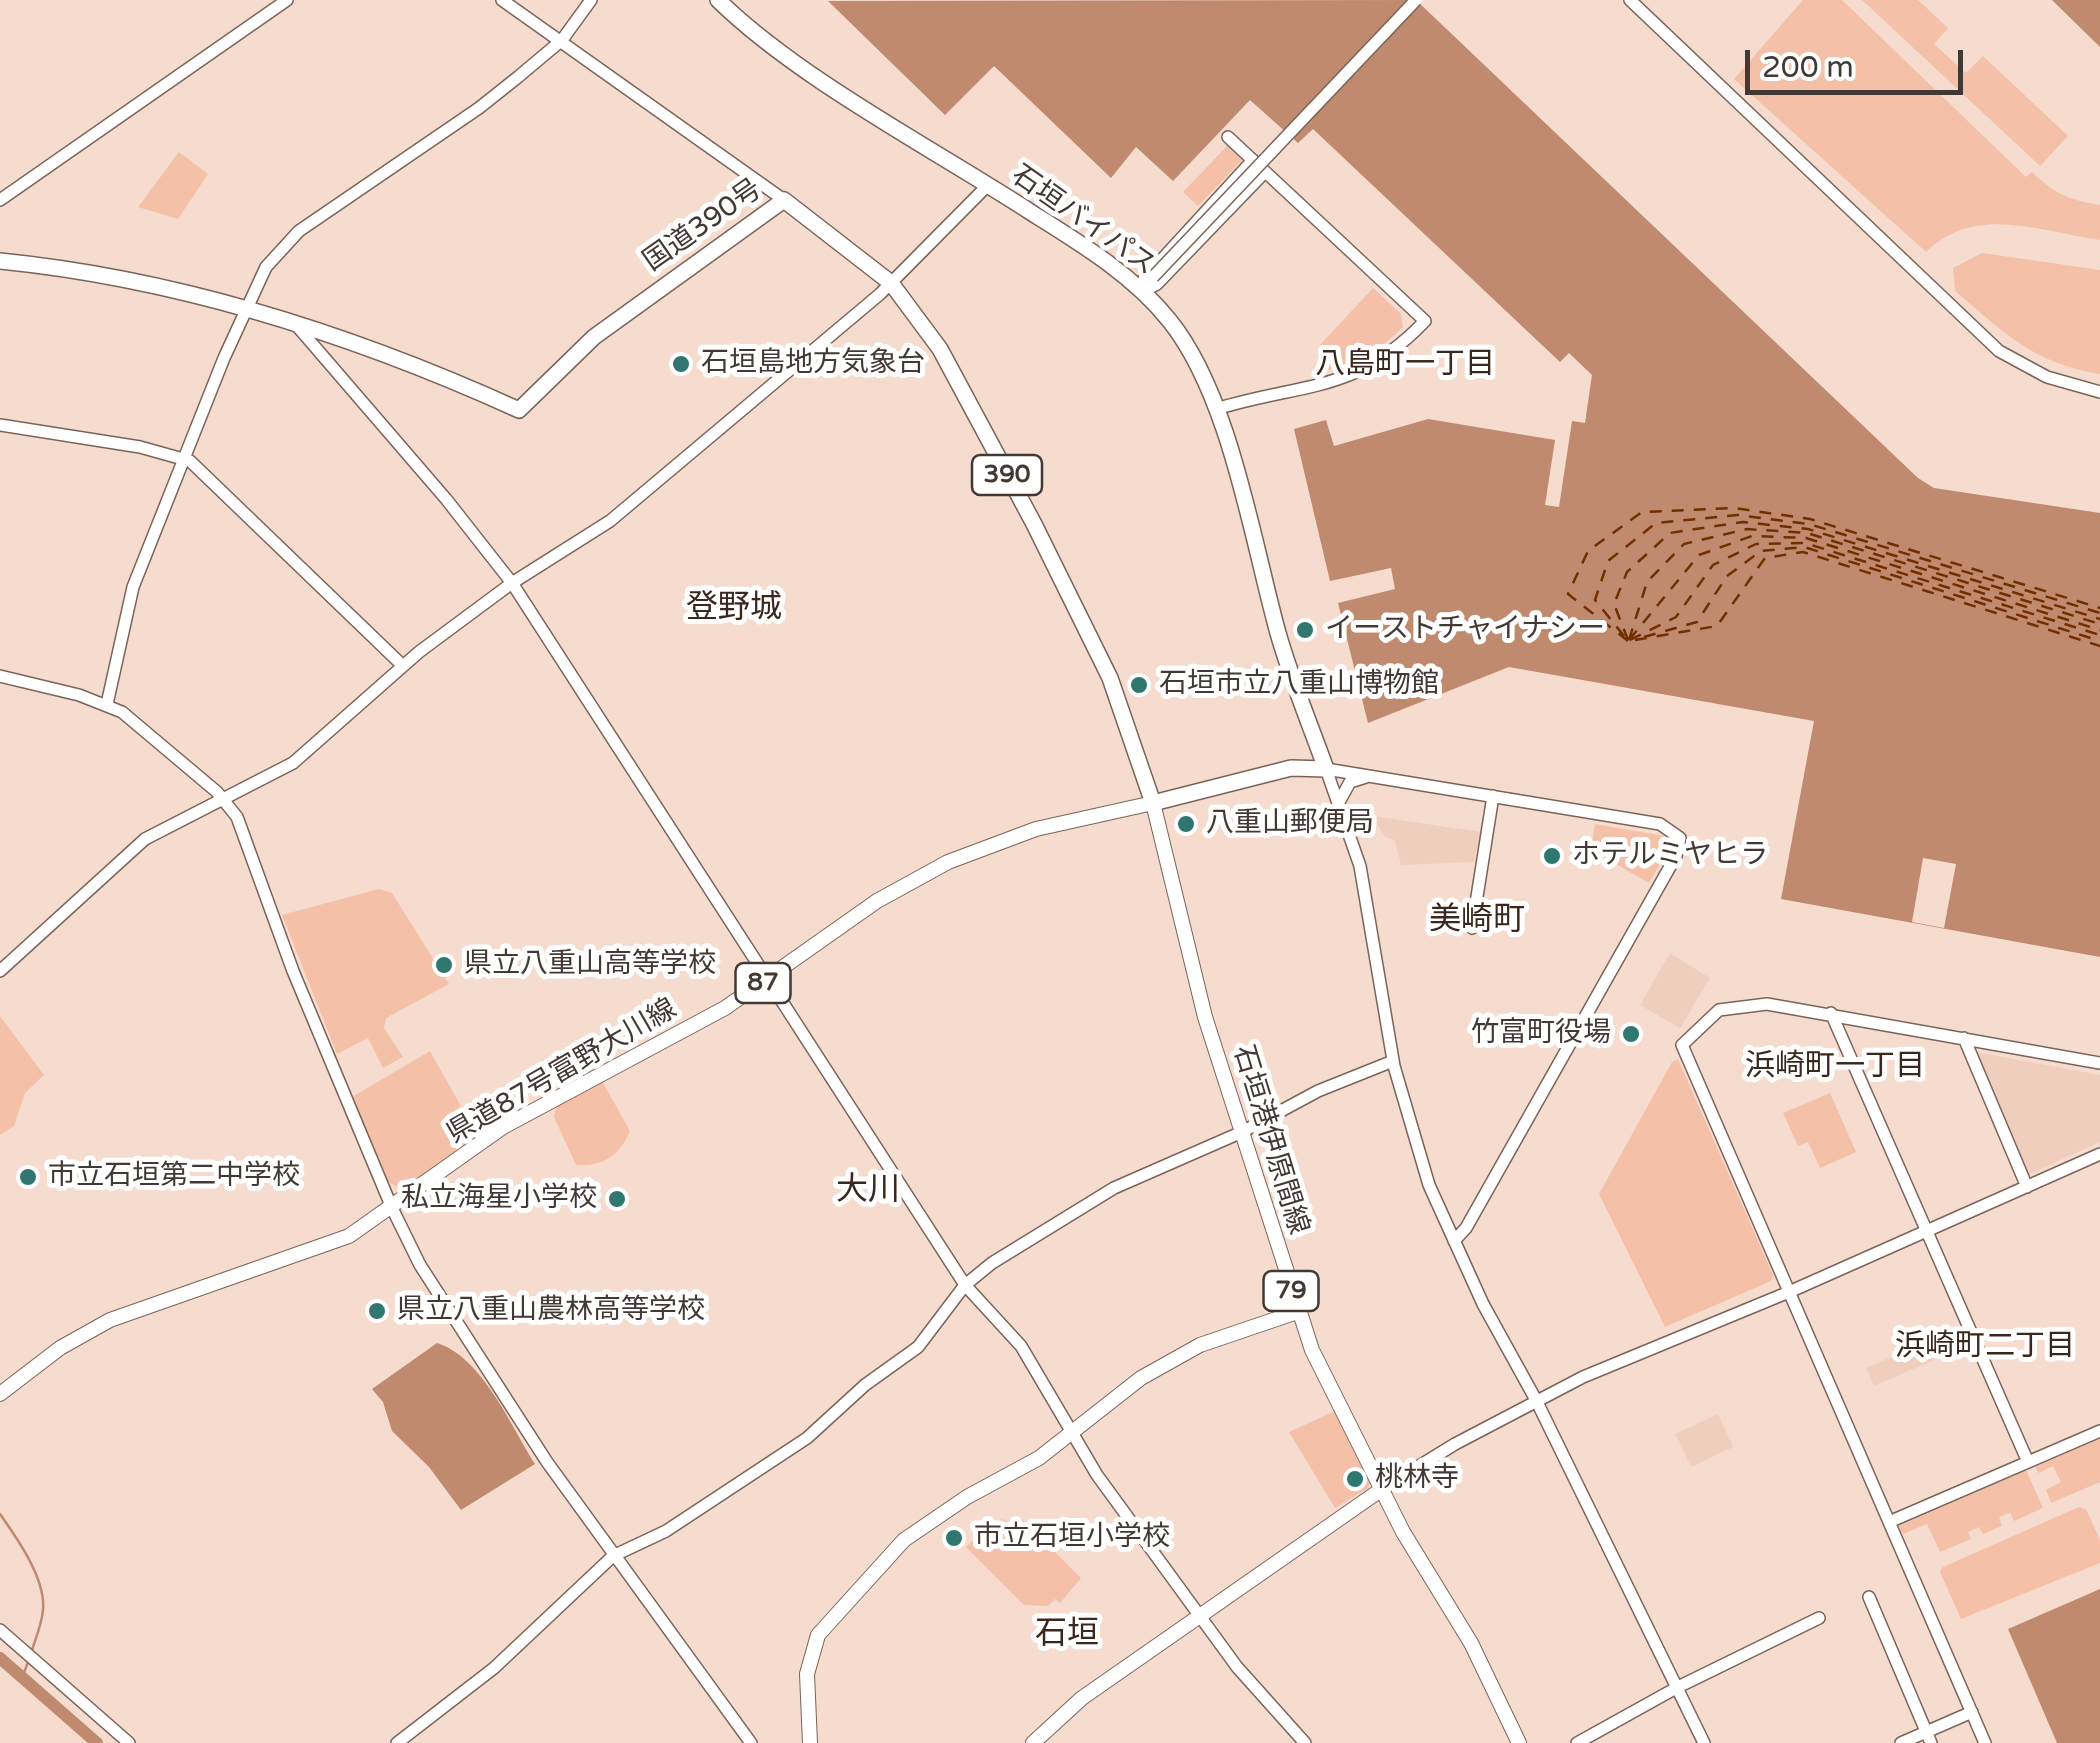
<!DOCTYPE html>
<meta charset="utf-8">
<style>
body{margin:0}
#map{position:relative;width:2100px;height:1743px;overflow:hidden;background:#f6dbcf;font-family:"Varela Round",sans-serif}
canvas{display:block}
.scale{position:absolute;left:1745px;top:50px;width:218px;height:45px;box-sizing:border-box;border:5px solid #433934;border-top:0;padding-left:12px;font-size:30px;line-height:35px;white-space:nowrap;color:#433934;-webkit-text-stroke:8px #fff;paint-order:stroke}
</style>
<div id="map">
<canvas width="2100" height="1743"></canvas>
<div class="scale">200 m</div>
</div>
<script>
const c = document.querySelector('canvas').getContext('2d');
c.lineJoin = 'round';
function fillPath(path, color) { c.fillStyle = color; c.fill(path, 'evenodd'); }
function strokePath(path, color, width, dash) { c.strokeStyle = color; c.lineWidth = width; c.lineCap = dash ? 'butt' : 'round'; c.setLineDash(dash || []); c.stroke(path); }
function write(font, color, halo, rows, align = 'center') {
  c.font = font + ' "Varela Round","Noto Sans JP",sans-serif'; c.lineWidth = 10; c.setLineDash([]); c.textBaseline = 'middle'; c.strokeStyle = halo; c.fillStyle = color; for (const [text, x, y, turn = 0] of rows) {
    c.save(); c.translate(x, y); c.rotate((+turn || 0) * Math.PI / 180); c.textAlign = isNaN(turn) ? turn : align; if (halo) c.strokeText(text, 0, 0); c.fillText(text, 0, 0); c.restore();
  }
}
const built = new Path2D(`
 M1372 816 1481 832 1474 862 1401 865 1395 841 1385 837Z
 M1670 953 1710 978 1680 1028 1640 1005Z
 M1976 1052 2100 1075V1142L2028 1175Z
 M1926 1342 1934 1360 1874 1386 1866 1368Z
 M1718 1414 1733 1447 1691 1467 1675 1434Z`);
const green = new Path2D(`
 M1803 0H1842L2026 177 2032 172C2055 194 2069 200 2100 205V240C2038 231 1975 204 1926 252L1734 79Z
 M1862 0H1918L1948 28 1934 44 1966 73 1983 56 2068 136 2040 166Z
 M1230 143 1245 157 1198 206 1183 192Z
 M179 152 208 174 178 219 138 207Z
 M1982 253 2100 270V374C2032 363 2005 333 1955 291L1953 268Z
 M1373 288 1401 314 1403 327 1373 354 1323 372 1318 347Z
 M1595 824 1664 836 1670 847 1649 883 1591 850Z
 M379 889 392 893 449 984 386 1018 384 1028 403 1057 383 1068 368 1038 337 1054 282 915Z
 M0 1016 44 1075 25 1093 14 1126 0 1135Z
 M430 1051 462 1108 468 1106 481 1132 402 1190 387 1181 352 1097Z
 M1678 1059 1773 1275 1771 1281 1665 1327 1599 1194 1672 1062Z
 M602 1081 630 1131C620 1155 603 1167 576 1165L554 1117 556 1107Z
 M1830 1093 1856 1152 1820 1168 1808 1142 1798 1146 1783 1113Z
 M1335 1411 1371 1481 1368 1488 1335 1508 1289 1432Z
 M2100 1438V1482L2051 1503 2046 1490 2061 1482 2053 1466 2039 1473 2035 1467Z
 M2026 1470 2043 1508 2014 1521 2010 1513 1999 1517 2002 1526 1983 1534 1979 1527 1968 1532 1971 1539 1940 1552 1927 1524 1903 1534 1899 1526Z
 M2079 1507 2086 1509 2100 1540V1563L1961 1619 1940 1572 1943 1567Z
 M1020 1517 1081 1578 1060 1603 1055 1599 1048 1606 1024 1605 966 1547 972 1541 977 1544 1002 1519 1013 1524Z`);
const water = new Path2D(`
 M1416 0 1918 478 1934 488 2100 513V957L1781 899 1814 721 1509 667 1368 723 1338 603 1395 589 1391 568 1330 581 1294 429 1326 420 1334 446 1428 419 1555 440 1545 505 1559 507 1572 421 1585 423 1592 375 1569 353 1560 362 1313 129 1298 143 1250 100 1173 181 1136 147 1111 178 994 66 945 115 828 1Z
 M2052 0H2100V47Z
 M437 1343C482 1357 511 1426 535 1464L461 1510 429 1467 392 1431 383 1402 372 1389Z
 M2100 1589V1743H2057L2008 1629Z`);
const pier = new Path2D(`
 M1923 858 1956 864 1944 928 1912 922Z`);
const stream = new Path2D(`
 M0 1514C17 1538 46 1579 43 1610 42 1623 36 1638 32 1650
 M22 1678 28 1662`);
const river = new Path2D(`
 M0 1658 97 1743`);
const ferry = new Path2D(`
 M1624 636 1595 600 1608 561 1656 523 1738 515 1809 524 2100 613
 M1644 637 1697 622 1727 576 1761 551 1804 547 2100 641
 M1628 640 1614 604 1627 572 1670 533 1743 522 1808 529 2100 619
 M1629 640 1647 582 1684 544 1747 529 1807 533 2100 624
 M1629 640 1699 555 1752 536 1806 538 2100 630
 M1630 640 1676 617 1713 565 1756 544 1805 543 2100 635
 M1635 640 1717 626 1765 558 1803 552 2100 646
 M1628 641 1568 594 1588 551 1642 512 1734 508 1810 519 2100 608`);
const minor = new Path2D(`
 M502 0 784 200
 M1630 0 1999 351 2047 377 2100 392
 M0 200 287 0
 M1143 291 1144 279 1253 160
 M1143 291 1157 284 1265 172
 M297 326 446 499 512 583 965 1285 1021 1346 1097 1475 1237 1667 1305 1743
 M1216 409C1305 382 1355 394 1425 321L1228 137
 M0 425 140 447 190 461 402 665
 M0 676 79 695 122 712 217 792 237 817 293 971 392 1208 420 1265 547 1462 751 1743
 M107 704 133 587 224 358 266 267 299 231 479 108 518 77 562 40 591 0
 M1326 769 1360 866 1394 1066 1429 1185 1483 1304 1536 1400 1704 1743
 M1326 769 1660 824 1680 838 1676 856 1466 1228 1454 1241
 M1339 802 1350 782 1366 777
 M1472 928 1493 796
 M0 971 145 839 293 763 419 652 512 583 610 521 880 294 988 185
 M1831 1013 2028 1462
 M1964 1038 2027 1187
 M1382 1489 1455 1444 1583 1377 1789 1292 2100 1154
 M1889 1522 2100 1431
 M1869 1597 1931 1743
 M0 1630 129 1743
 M397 1743 494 1668 613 1556 666 1531 807 1438 865 1385 918 1347 965 1285 992 1263 1114 1188 1242 1132 1318 1091 1393 1061
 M1577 1743 1678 1687 1819 1618
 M1901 1743 1972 1712
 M1985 1743 1682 1045 1719 1010 1767 1004 2100 1063`);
const major = new Path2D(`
 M0 1394 60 1348 110 1320 349 1236 503 1127 725 1008 877 901 948 862 1036 829 1153 803 1205 1017 1312 1350 1403 1532 1471 1643 1519 1743
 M810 1743 807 1674 818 1635 904 1540 967 1497 1039 1458 1141 1378 1200 1345 1297 1312
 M1033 1743 1082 1698 1382 1489`);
const highway = new Path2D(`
 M0 261C180 279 354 335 519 410L594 337 784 200 891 283 940 349 1034 524 1110 678 1153 803 1291 768 1326 769C1310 724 1291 679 1278 633 1252 539 1230 395 1169 320 1133 275 1080 243 1032 213 934 149 800 80 718 0`);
const minorBridge = new Path2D(`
 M1153 277 1416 0`);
const markers = [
 [681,364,10,"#2f776f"],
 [1305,630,10,"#2f776f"],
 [1139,685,10,"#2f776f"],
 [1186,824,10,"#2f776f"],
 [1552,856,10,"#2f776f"],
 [444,965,10,"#2f776f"],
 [1631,1034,10,"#2f776f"],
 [28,1177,10,"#2f776f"],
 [617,1199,10,"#2f776f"],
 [377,1311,10,"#2f776f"],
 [1355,1479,10,"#2f776f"],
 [954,1538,10,"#2f776f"]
];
const shields = [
 [1007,475,70],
 [763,983,55],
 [1291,1291,55]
];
const shieldNames = [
 ["390",1007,475],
 ["87",763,983],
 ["79",1291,1291]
];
const streetNames = [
 ["石垣バイパス",1083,221,35],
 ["国道390号",703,226,-35],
 ["県道87号富野大川線",562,1072,-30],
 ["石垣港伊原間線",1270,1140,73]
];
const poiNames = [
 ["石垣島地方気象台",701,364],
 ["イーストチャイナシー",1325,630],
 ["石垣市立八重山博物館",1159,685],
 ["八重山郵便局",1206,824],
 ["ホテルミヤヒラ",1572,856],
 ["県立八重山高等学校",464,965],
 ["竹富町役場",1611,1034,"right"],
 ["市立石垣第二中学校",48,1177],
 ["私立海星小学校",597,1199,"right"],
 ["県立八重山農林高等学校",397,1311],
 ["桃林寺",1375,1479],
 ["市立石垣小学校",974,1538]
];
const neighbourhoodNames = [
 ["八島町一丁目",1405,365],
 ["浜崎町一丁目",1835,1067],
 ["浜崎町二丁目",1985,1347]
];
const quarterNames = [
 ["登野城",734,609],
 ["美崎町",1477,921],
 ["大川",868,1191],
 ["石垣",1067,1635]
];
fillPath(built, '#f0cebe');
fillPath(green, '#f4c1a8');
fillPath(water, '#c08a6f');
fillPath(pier, '#f6dbcf');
strokePath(stream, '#c08a6f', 2.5);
strokePath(river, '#c08a6f', 12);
strokePath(ferry, '#712f00', 2.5, [12, 10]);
strokePath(minor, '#7a6358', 14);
strokePath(major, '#7a6358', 16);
strokePath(highway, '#7a6358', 18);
strokePath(minor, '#fff', 11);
strokePath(major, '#fff', 14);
strokePath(highway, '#fff', 15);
strokePath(minorBridge, '#7a6358', 14, []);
strokePath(minorBridge, '#fff', 11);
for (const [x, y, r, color] of markers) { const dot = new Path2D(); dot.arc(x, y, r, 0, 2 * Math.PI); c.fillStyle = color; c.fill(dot); strokePath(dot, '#fff', 4); }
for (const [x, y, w] of shields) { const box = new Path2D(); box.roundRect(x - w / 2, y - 20, w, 40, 8); c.fillStyle = '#fff'; c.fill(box); strokePath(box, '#433934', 2.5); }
write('bold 25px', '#433934', null, shieldNames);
write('28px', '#433934', '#fff', streetNames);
write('28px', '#433934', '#fff', poiNames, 'left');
write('30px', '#3a271d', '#fff', neighbourhoodNames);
write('32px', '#3a271d', '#fff', quarterNames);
</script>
